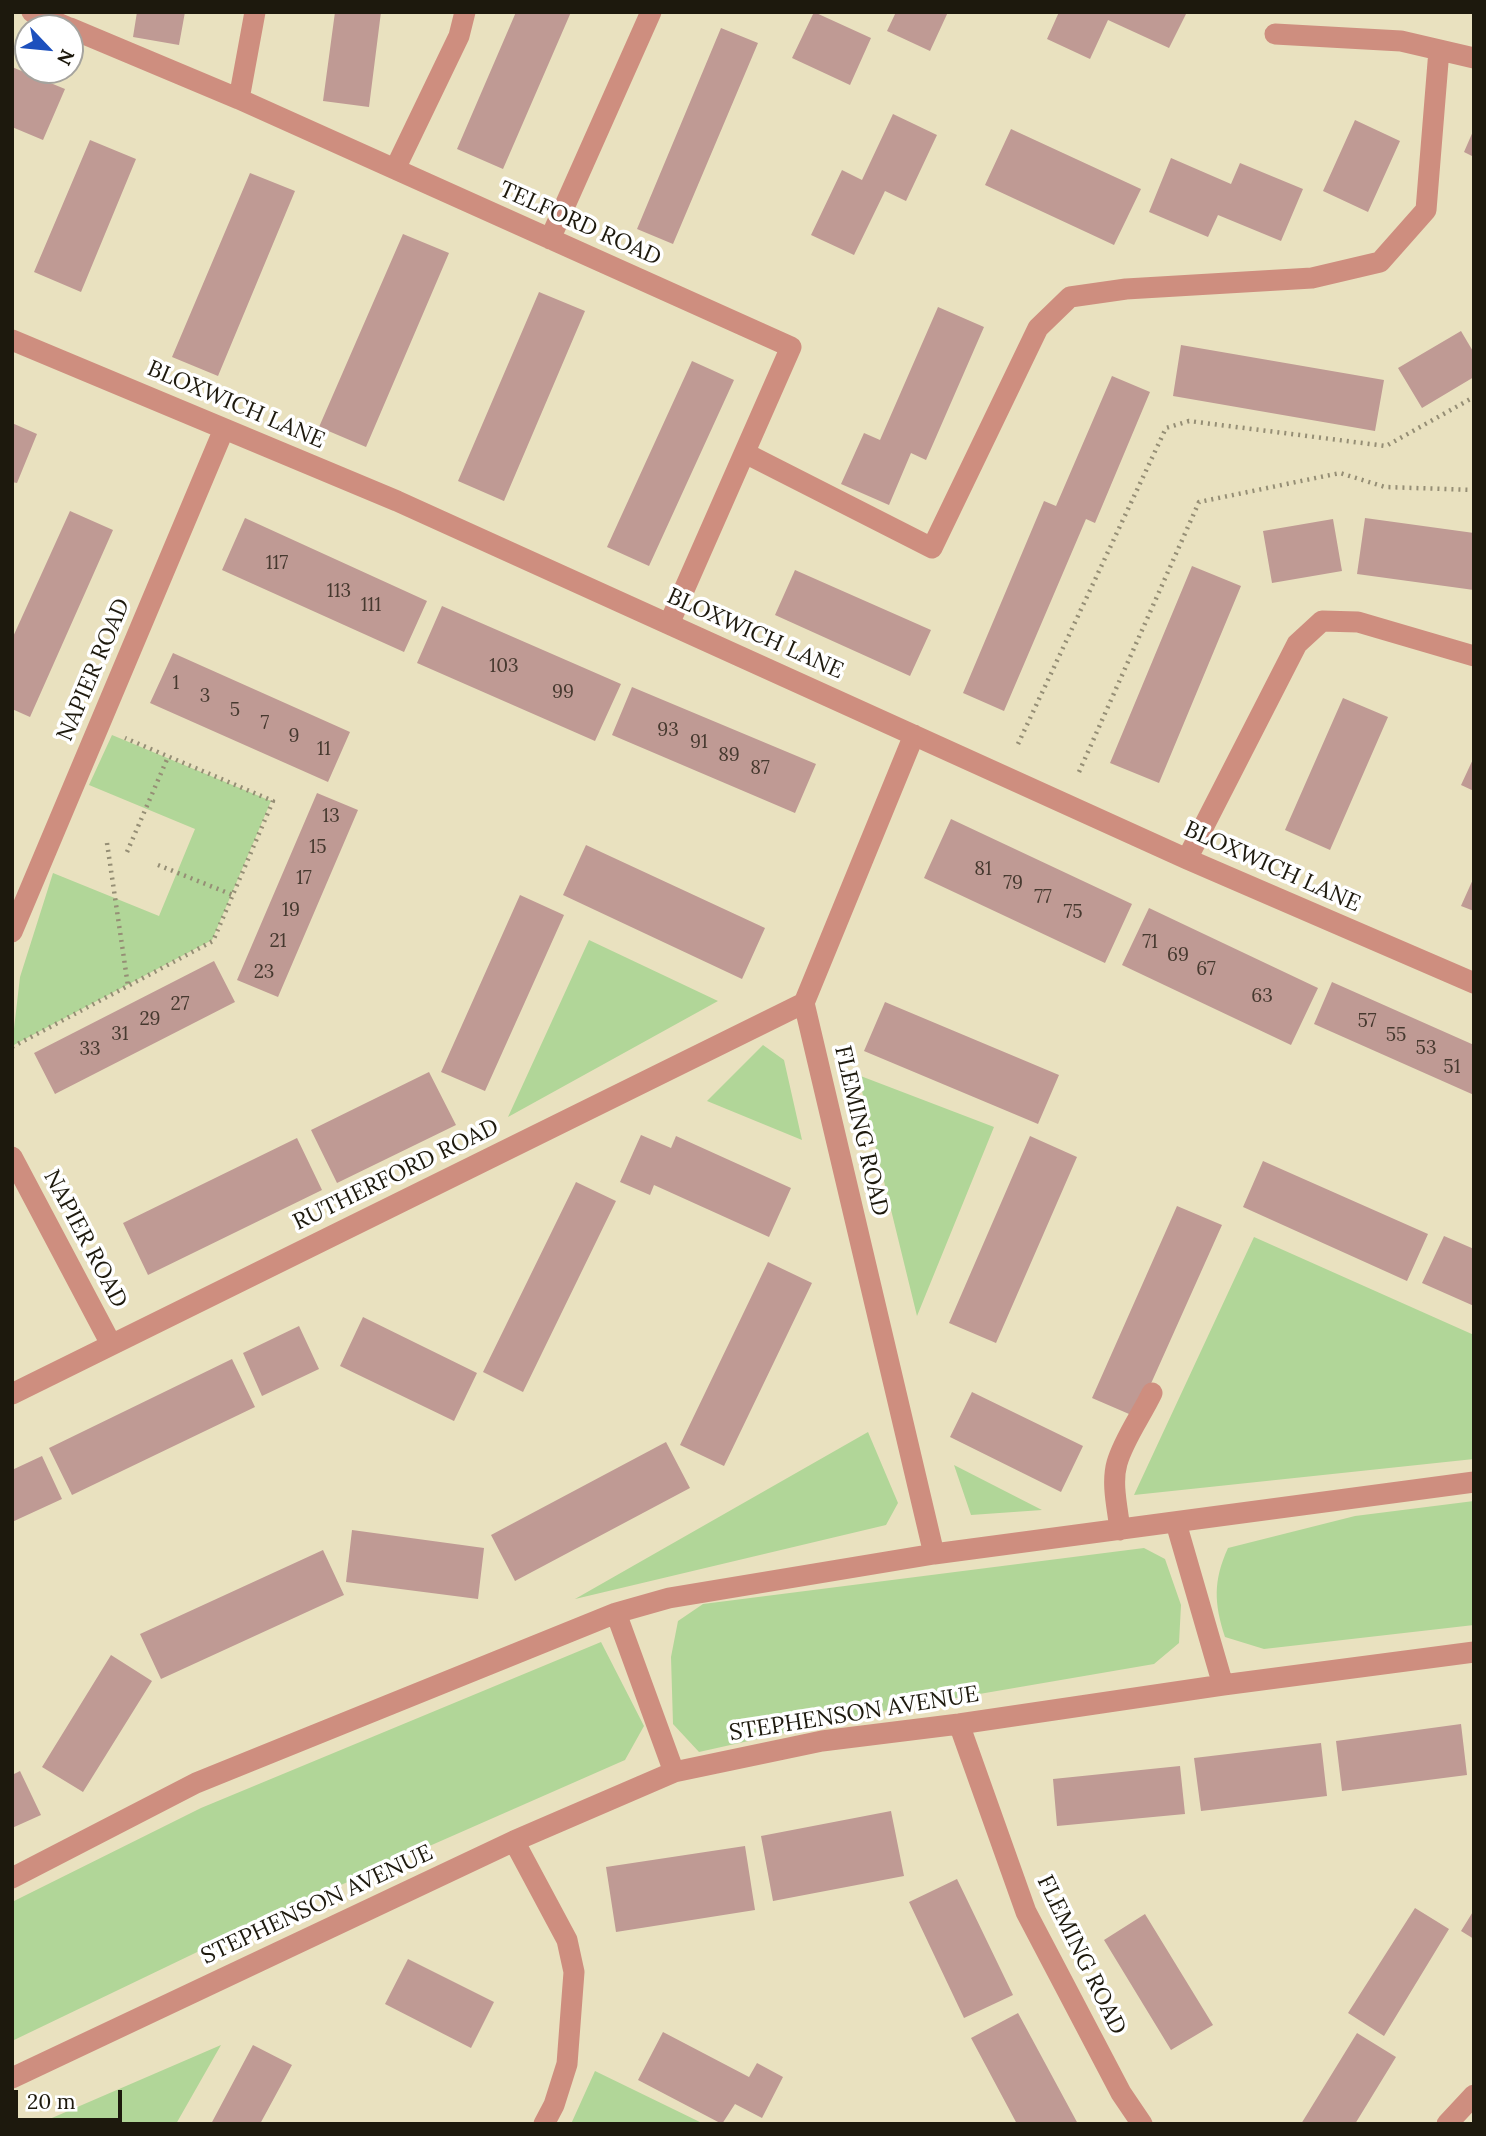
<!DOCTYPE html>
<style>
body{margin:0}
#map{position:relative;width:1486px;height:2136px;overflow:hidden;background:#e9e1bf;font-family:Lora,serif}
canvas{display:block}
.frame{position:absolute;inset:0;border:14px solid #1d190d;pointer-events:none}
.north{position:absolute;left:14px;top:14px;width:70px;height:70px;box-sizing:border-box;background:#fff;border:2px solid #a5a39e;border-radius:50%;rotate:116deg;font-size:19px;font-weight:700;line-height:28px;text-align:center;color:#1d190d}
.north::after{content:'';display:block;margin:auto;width:24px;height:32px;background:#1d50bd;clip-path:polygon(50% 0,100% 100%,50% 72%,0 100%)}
.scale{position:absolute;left:14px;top:2090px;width:108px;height:32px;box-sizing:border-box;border:4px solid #1d190d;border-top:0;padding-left:9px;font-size:21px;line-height:24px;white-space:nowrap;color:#1d190d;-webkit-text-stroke:5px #fff;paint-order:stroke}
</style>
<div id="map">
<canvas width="1486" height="2136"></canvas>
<div class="frame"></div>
<div class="north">N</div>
<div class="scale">20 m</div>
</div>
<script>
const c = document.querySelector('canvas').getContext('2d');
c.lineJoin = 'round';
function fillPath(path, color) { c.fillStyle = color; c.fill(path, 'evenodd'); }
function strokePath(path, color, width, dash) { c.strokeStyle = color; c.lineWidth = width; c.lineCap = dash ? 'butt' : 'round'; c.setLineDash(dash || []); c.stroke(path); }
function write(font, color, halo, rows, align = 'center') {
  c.font = font + ' Lora,serif'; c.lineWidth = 7; c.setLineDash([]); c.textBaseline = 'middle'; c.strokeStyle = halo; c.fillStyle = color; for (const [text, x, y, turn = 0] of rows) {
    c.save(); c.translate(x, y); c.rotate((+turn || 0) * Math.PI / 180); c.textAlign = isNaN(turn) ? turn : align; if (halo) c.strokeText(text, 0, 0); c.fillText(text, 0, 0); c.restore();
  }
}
const green = new Path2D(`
 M112 735 271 801 212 940 12 1046 20 977 53 873 159 916 195 829 89 785Z
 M589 940 718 1001 508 1117Z
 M763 1045 784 1060 802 1140 707 1101Z
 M858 1075 994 1127 917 1316Z
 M1254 1237 1474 1335V1459L1134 1495Z
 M868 1432 898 1503 886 1525 575 1599Z
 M954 1465 1042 1510 971 1515Z
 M1474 1501V1625L1264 1649 1225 1637C1214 1603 1213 1581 1228 1548L1355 1516Z
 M1144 1548 1165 1559 1181 1605 1179 1643 1154 1664 892 1709 699 1752 673 1724 671 1657 678 1621 703 1604Z
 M601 1642 644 1726 625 1760 293 1906 12 2041V1902L201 1808Z
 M221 2045 176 2124H38Z
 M595 2071 704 2124H571Z`);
const building = new Path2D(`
 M137 12H185L179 45 133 37Z
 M335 12H381L369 107 323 101Z
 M516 12H571L503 169 457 149Z
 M814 12 871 38 850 85 792 58Z
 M896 12H948L930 51 887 31Z
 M1059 12H1187L1169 48 1108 20 1090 59 1047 39Z
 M721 28 758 43 673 244 637 229Z
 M12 67 65 89 43 140 12 127Z
 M893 114 937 135 906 201 885 191 854 255 811 235 842 170 862 180Z
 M1355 120 1400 141 1368 212 1323 191Z
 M1011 129 1141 189 1114 245 985 185Z
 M1474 129V157L1464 152Z
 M90 140 136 159 81 292 34 272Z
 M1171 158 1231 184 1240 163 1303 189 1281 241 1218 215 1208 237 1149 212Z
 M250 173 295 191 218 376 172 357Z
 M403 234 449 253 366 447 319 427Z
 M539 292 585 311 504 501 458 481Z
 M938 307 984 327 926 460 911 453 889 505 841 484 864 433 880 440Z
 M1461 331 1474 353V377L1422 408 1398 368Z
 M1181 345 1384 380 1375 431 1173 396Z
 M692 361 734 380 649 566 607 547Z
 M1112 376 1150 392 1095 523 1086 519 1004 711 963 693 1044 501 1056 506Z
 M12 423 37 434 17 483 12 482Z
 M70 511 113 530 30 717 12 709V639Z
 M245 518 427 601 404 652 222 570Z
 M1365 518 1474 533V590L1357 574Z
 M1333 519 1342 571 1272 583 1263 531Z
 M1192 566 1241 586 1159 783 1110 763Z
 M795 570 931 630 910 676 775 615Z
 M442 606 621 684 595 741 417 663Z
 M173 653 350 732 328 782 150 703Z
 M632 687 816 764 795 813 612 735Z
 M1343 698 1388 717 1330 850 1285 830Z
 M1474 757V791L1461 785Z
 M317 793 358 810 278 997 237 980Z
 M951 819 1132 904 1105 963 924 878Z
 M586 845 765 928 742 979 563 895Z
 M1474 877V911L1461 906Z
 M520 895 564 915 485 1091 441 1072Z
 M1149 908 1318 988 1291 1045 1122 965Z
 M214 961 235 1002 55 1094 34 1053Z
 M1332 982 1474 1045V1095L1314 1024Z
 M885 1002 1059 1075 1038 1124 864 1051Z
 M429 1072 456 1125 337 1183 311 1130Z
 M641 1135 671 1148 676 1136 791 1188 769 1237 654 1185 650 1195 620 1182Z
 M1030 1136 1077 1157 996 1343 949 1323Z
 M297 1138 322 1190 148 1275 123 1223Z
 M1263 1161 1428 1234 1407 1281 1243 1207Z
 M576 1182 616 1201 523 1392 483 1372Z
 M1177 1206 1222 1225 1136 1417 1092 1398Z
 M1444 1236 1474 1249V1306L1422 1283Z
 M768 1262 812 1283 724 1466 680 1445Z
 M363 1317 477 1373 454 1421 340 1366Z
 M299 1326 319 1369 262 1396 243 1353Z
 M232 1359 255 1407 72 1495 49 1448Z
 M972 1392 1083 1446 1061 1492 950 1437Z
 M666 1442 690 1488 515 1581 491 1535Z
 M42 1456 62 1499 12 1522V1470Z
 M352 1530 484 1548 478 1599 346 1582Z
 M323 1550 344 1595 161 1679 140 1634Z
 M111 1655 152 1681 83 1792 42 1767Z
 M1461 1724 1467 1775 1342 1791 1336 1741Z
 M1321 1743 1327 1796 1201 1811 1194 1758Z
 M1180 1766 1185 1814 1057 1826 1053 1779Z
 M20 1771 41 1815 12 1828V1775Z
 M891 1811 904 1876 773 1901 761 1836Z
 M745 1846 755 1910 616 1932 606 1867Z
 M957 1879 1013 1995 964 2018 909 1902Z
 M1415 1908 1449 1929 1384 2036 1348 2013Z
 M1474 1910V1939L1461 1931Z
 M1145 1914 1213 2025 1171 2050 1104 1940Z
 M408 1959 494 2002 471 2048 385 2004Z
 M1018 2013 1078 2124H1017L971 2038Z
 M663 2032 749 2077 757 2063 783 2077 762 2118 735 2104 722 2124 638 2080Z
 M1357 2033 1396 2057 1355 2124H1301Z
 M253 2045 292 2065 260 2124H211Z`);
const path = new Path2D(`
 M1018 744 1166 428 1189 421 1386 446 1474 397
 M1079 772 1199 502 1340 473 1385 487 1474 490
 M107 843 128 986
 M127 852 168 757
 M158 865 233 895
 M12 1047 213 941 273 801 125 738`);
const minor = new Path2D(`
 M32 12 69 28
 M70 28 239 99 791 347 669 624
 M1275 34 1401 41 1474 58
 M239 99 255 12
 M395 169 459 36 465 12
 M550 239 651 12
 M12 340 397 501 1187 859 1474 983
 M745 453 932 548 1038 328 1070 297 1126 289 1312 278 1380 262 1426 210 1439 50
 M914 735 804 1003 934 1554
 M1187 859 1297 644 1322 621 1358 622 1474 656
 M12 932 224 429
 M12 1157 111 1344
 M12 1394 804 1003
 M1176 1523 1223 1685
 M1120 1530C1118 1510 1111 1484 1117 1463 1124 1439 1141 1416 1152 1393
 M616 1613 674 1772
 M959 1724 1026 1912 1121 2093 1142 2124
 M514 1841 567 1940 574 1972 567 2064 554 2105 544 2124
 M12 1878 196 1783 616 1613 669 1598 934 1554 1474 1482
 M12 2078 514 1841 674 1772 822 1741 959 1724 1223 1685 1474 1652
 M1447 2124 1474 2095`);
const numberNames = [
 ["117",277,564],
 ["113",339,592],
 ["111",371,606],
 ["103",504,667],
 ["1",176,684],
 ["99",563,693],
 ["3",205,697],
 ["5",235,711],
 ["7",265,724],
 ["93",668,731],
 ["9",294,737],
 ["91",699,743],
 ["11",324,750],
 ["89",729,756],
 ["87",760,769],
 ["13",331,817],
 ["15",318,848],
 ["81",983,870],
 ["17",304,879],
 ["79",1013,884],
 ["77",1043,898],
 ["19",291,911],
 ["75",1073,913],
 ["21",278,942],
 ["71",1150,943],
 ["69",1178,956],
 ["67",1206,970],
 ["23",264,973],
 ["63",1262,997],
 ["27",180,1005],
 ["29",150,1020],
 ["57",1367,1022],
 ["31",120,1035],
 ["55",1396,1036],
 ["53",1426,1049],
 ["33",90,1050],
 ["51",1452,1068]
];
const streetNames = [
 ["TELFORD ROAD",580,224,24],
 ["BLOXWICH LANE",236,405,23],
 ["BLOXWICH LANE",755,634,24],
 ["NAPIER ROAD",94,670,-67],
 ["BLOXWICH LANE",1272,867,24],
 ["FLEMING ROAD",861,1131,77],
 ["RUTHERFORD ROAD",396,1175,-26],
 ["NAPIER ROAD",85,1239,62],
 ["STEPHENSON AVENUE",854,1714,-9],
 ["STEPHENSON AVENUE",317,1905,-25],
 ["FLEMING ROAD",1081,1955,64]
];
fillPath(green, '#b1d698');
fillPath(building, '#bf9a94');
strokePath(path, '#958e75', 4.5, [2, 5]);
strokePath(minor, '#ce8e7f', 21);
write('19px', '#46392f', null, numberNames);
write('23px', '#1d190d', '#fff', streetNames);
</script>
